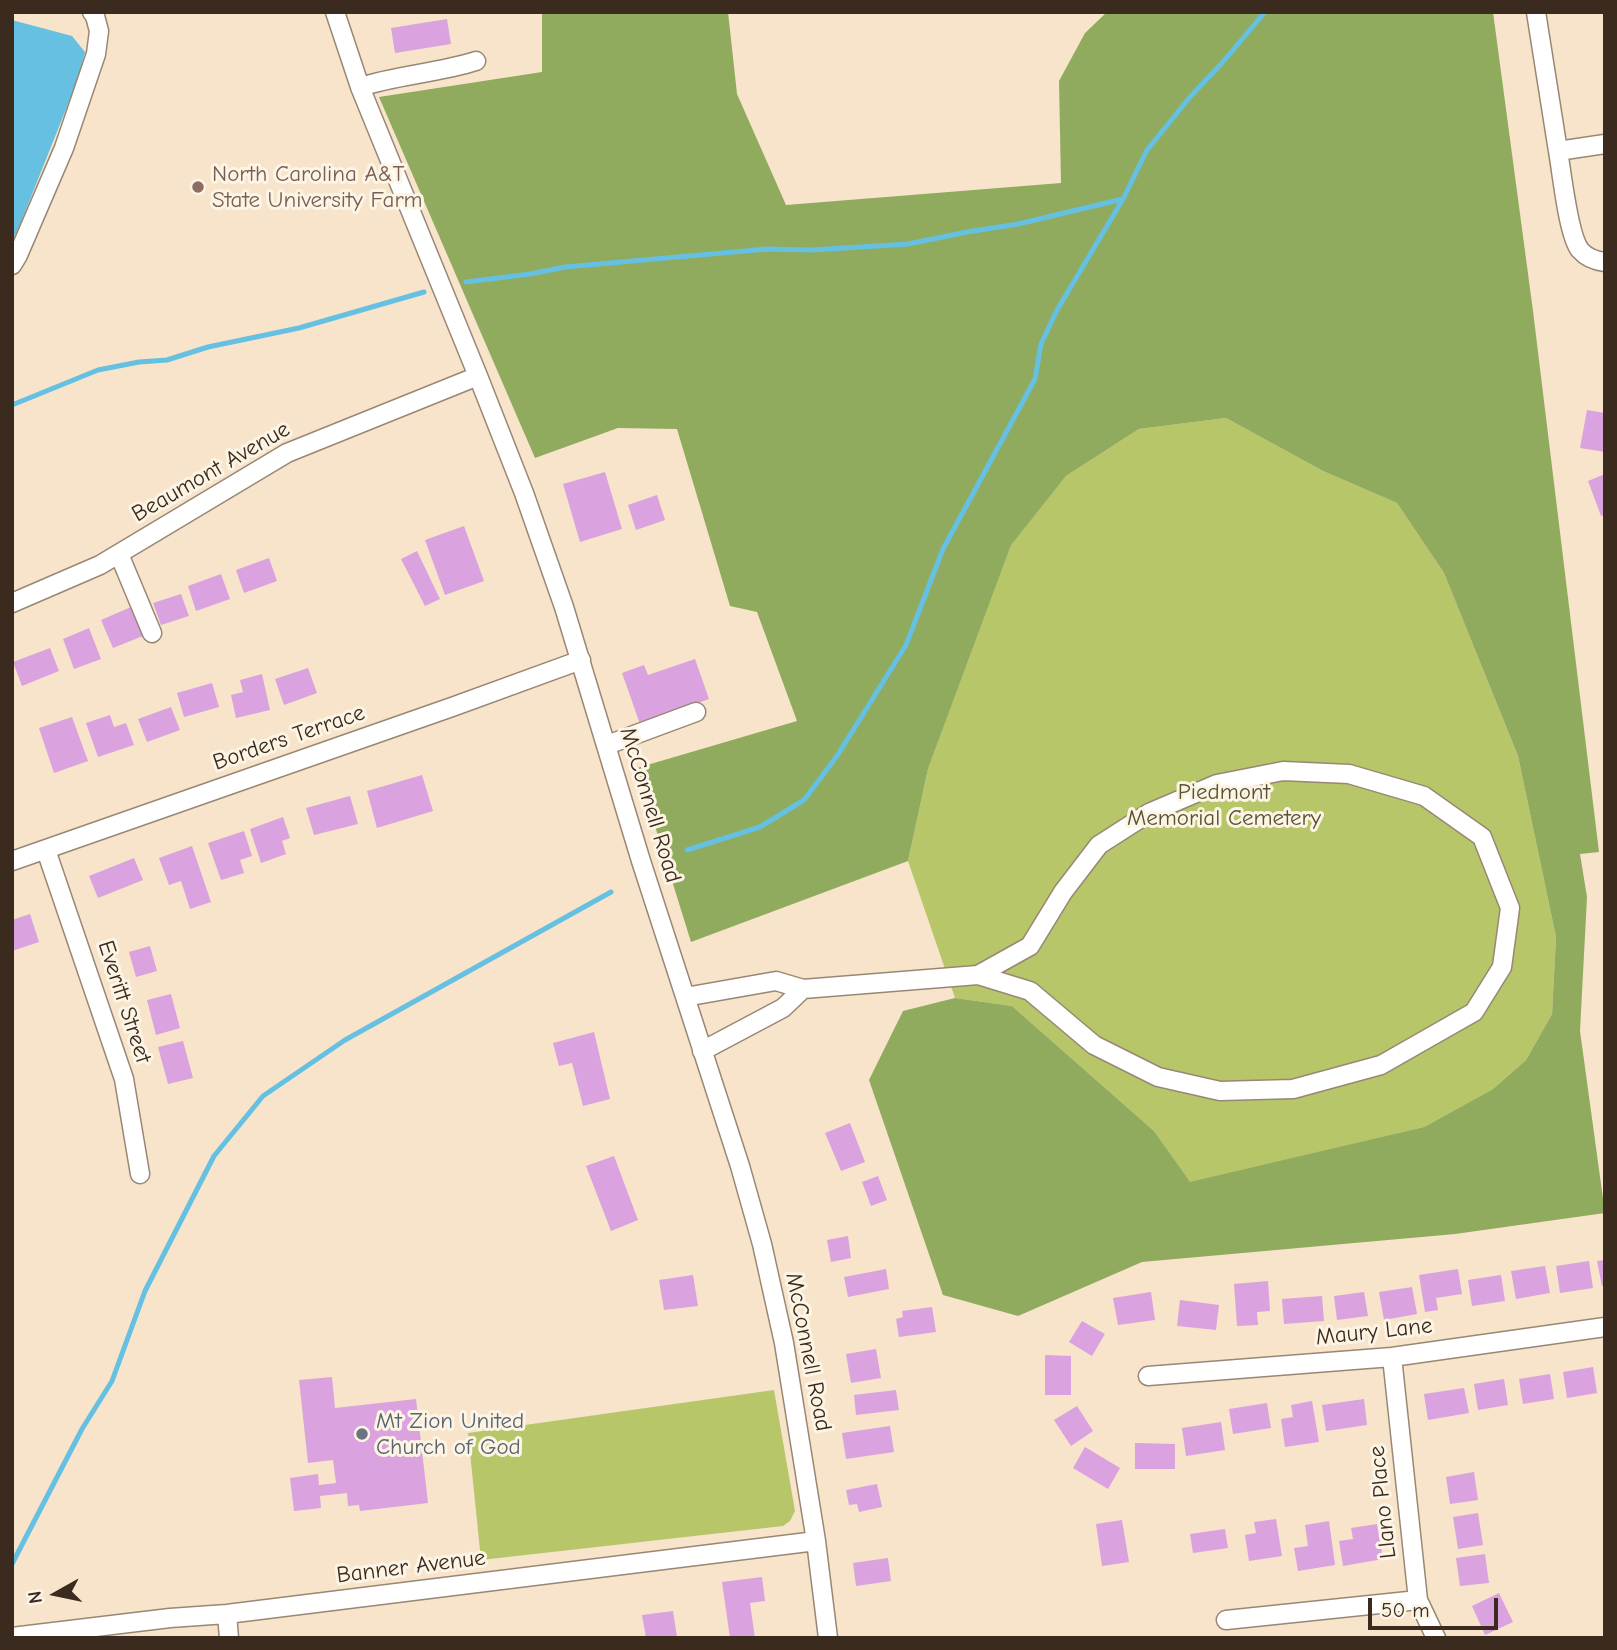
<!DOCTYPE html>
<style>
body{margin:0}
#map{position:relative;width:1617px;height:1650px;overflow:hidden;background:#f7e4cb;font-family:"Comic Neue",sans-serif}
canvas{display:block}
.frame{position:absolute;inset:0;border:14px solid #3b2a1e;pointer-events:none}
.north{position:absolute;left:21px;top:1559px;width:70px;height:70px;-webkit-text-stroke:5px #fcf5e5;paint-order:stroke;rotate:261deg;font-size:19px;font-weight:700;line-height:28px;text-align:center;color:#3b2a1e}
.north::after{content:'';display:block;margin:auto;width:24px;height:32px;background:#3b2a1e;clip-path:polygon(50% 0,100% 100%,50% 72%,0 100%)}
.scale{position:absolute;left:1368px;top:1598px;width:130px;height:32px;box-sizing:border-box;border:4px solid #3b2a1e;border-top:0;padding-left:9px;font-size:21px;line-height:24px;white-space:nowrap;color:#3b2a1e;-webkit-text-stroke:5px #fcf5e5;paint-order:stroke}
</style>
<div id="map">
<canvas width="1617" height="1650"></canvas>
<div class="frame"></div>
<div class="north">N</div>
<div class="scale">50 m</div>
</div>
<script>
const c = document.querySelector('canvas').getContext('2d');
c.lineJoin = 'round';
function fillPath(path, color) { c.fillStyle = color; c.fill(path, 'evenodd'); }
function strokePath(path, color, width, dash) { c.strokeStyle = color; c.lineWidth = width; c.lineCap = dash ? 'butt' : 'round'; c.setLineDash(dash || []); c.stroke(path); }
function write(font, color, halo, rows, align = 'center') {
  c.font = font + ' "Comic Neue",sans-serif'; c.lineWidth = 6; c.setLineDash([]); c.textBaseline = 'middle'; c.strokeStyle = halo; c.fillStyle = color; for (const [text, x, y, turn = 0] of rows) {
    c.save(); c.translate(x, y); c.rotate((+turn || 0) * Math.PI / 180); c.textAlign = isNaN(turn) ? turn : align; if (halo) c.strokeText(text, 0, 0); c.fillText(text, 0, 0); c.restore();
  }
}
const green = new Path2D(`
 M1226 418 1323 471 1397 503 1444 573 1518 756 1556 937 1552 1014 1526 1060 1493 1089 1424 1127 1190 1183 1154 1131 1012 1006 955 998 908 861 928 769 1011 544 1066 476 1139 429Z
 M774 1390 795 1511 790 1521 783 1526 481 1560 468 1433Z`);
const forest = new Path2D(`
 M542 12H728L737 94 786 205 1061 183 1059 81 1085 33 1107 12H1493L1533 311 1599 852 1580 854 1587 897 1580 1031 1605 1213 1455 1234 1142 1262 1018 1316 943 1295 869 1080 903 1011 955 998 1012 1006 1154 1131 1190 1182 1424 1127 1493 1089 1526 1060 1552 1014 1556 937 1518 756 1444 573 1397 503 1323 471 1226 418 1139 429 1066 476 1011 545 928 769 908 861 691 942 637 768 797 721 757 612 730 606 677 429 618 428 535 458 379 97 542 72Z`);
const water = new Path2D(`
 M12 20 72 36 85 52 78 79 19 227 12 241Z`);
const stream = new Path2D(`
 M466 282 530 274 565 267 767 249 812 250 908 244 967 232 1018 224 1123 199
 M12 405 98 370 139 362 167 360 208 347 299 328 424 292
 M687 850 760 827 804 800 837 756 906 645 943 549 1035 379 1041 344 1057 310 1123 199 1147 150 1190 97 1222 63 1265 12
 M12 1564 82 1429 112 1381 145 1291 214 1156 263 1096 345 1040 611 892`);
const building = new Path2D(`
 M447 19 451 44 395 53 391 28Z
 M1587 410 1605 413V452L1580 448Z
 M605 472 622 529 580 542 563 484Z
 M1605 474V515L1601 516 1588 481Z
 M657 495 665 520 636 530 628 505Z
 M464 526 484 581 445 595 425 540Z
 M417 551 440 599 425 606 401 559Z
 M269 558 277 581 244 593 236 570Z
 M221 574 230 599 196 611 188 586Z
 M181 594 189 616 161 625 153 603Z
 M131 607 143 636 113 648 101 620Z
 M89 628 101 659 74 669 63 639Z
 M50 648 59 671 22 686 13 662Z
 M695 659 709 699 640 724 622 673 644 665 648 675Z
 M308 668 317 693 284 705 275 679Z
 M262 674 270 710 236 718 231 695 243 692 240 680Z
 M212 683 219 707 184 717 177 693Z
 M171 707 180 730 147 742 138 719Z
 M110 715 114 727 126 723 134 745 98 757 86 723Z
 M72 717 88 761 54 773 39 728Z
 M422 775 433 811 377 828 367 791Z
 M350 796 358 824 314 835 306 808Z
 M283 817 290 838 282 841 286 854 261 863 250 829Z
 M244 831 252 856 240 860 244 873 221 880 208 843Z
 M192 846 211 902 190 909 181 881 169 885 159 858Z
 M134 858 143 880 98 898 89 876Z
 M30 914 39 942 12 951V920Z
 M150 946 157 971 136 977 129 952Z
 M171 994 180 1028 156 1035 147 1000Z
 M594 1032 610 1099 583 1106 572 1063 559 1066 553 1043Z
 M183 1041 193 1078 168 1084 158 1047Z
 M850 1123 865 1162 841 1171 825 1133Z
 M614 1156 638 1220 611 1231 586 1166Z
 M878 1176 887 1200 871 1206 862 1182Z
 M848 1236 851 1258 831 1262 827 1240Z
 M1605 1260V1286H1602L1597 1261Z
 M1589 1261 1593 1288 1560 1293 1556 1266Z
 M1545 1266 1550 1293 1516 1299 1511 1271Z
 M886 1269 889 1289 848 1297 844 1277Z
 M1458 1269 1462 1294 1436 1298 1438 1310 1425 1312 1419 1275Z
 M693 1275 698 1306 664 1310 659 1280Z
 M1501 1275 1505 1301 1472 1306 1468 1280Z
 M1268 1281 1270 1311 1257 1312 1258 1325 1237 1326 1234 1284Z
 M1412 1287 1417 1314 1384 1320 1379 1292Z
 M1151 1292 1155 1320 1118 1325 1113 1298Z
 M1364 1292 1368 1316 1337 1320 1334 1296Z
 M1322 1296 1324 1321 1284 1324 1282 1299Z
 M1180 1300 1219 1305 1216 1330 1177 1326Z
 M932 1307 936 1332 899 1337 896 1319 903 1317 902 1311Z
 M1082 1321 1105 1334 1092 1356 1069 1342Z
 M876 1349 881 1378 851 1383 846 1354Z
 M1045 1355 1071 1356V1395H1045Z
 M1593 1367 1597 1393 1567 1398 1563 1372Z
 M1550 1374 1554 1399 1523 1404 1519 1379Z
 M332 1377 335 1408 416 1399 428 1503 360 1511 359 1505 348 1506 347 1493 320 1496 321 1508 294 1511 290 1478 318 1474 319 1485 336 1483 333 1460 308 1463 299 1380Z
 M1504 1379 1508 1405 1478 1410 1474 1384Z
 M1464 1388 1469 1413 1428 1420 1424 1394Z
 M896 1390 899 1410 856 1415 854 1395Z
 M1364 1399 1367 1425 1326 1431 1322 1405Z
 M1312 1401 1319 1442 1285 1447 1281 1419 1293 1417 1291 1405Z
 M1267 1403 1271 1428 1233 1434 1229 1409Z
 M1077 1406 1093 1431 1071 1446 1054 1420Z
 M1221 1422 1225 1450 1186 1456 1182 1428Z
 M890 1426 894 1452 846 1459 842 1433Z
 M1135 1443 1175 1444V1469H1135Z
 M1085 1447 1120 1468 1108 1489 1073 1468Z
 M1474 1472 1478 1500 1450 1504 1446 1477Z
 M877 1484 882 1507 859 1512 857 1504 849 1505 846 1490Z
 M1478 1513 1483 1545 1458 1549 1453 1517Z
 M1276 1519 1282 1556 1249 1561 1245 1535 1256 1533 1254 1522Z
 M1122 1520 1129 1562 1102 1566 1096 1524Z
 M1329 1521 1335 1565 1298 1571 1294 1548 1308 1546 1305 1525Z
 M1377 1524 1383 1559 1343 1566 1339 1541 1353 1539 1351 1528Z
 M1225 1529 1228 1548 1193 1553 1190 1534Z
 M1485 1554 1489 1583 1460 1586 1456 1558Z
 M888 1558 891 1581 856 1586 853 1563Z
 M762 1577 765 1601 750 1603 755 1638H730L722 1582Z
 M1499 1593 1513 1622 1485 1635 1472 1606Z
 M673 1611 677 1637 646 1638 642 1615Z`);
const minor = new Path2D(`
 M335 12 360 87 478 376 524 493 564 607 641 861 740 1166 762 1244 784 1343 816 1541 828 1638
 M1536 12 1558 151 1605 144
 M360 87C398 75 438 73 476 61
 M1558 151C1562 173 1568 235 1580 250 1586 257 1596 261 1605 262
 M12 265 18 255 64 148 96 54 99 31 95 16 92 12
 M119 554 152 633
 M12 603 100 565 287 453 478 376
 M607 745 696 712
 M46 850 124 1079 140 1174
 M12 861 452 707 581 660
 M685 997 776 981 803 989 978 975 1030 991 1094 1045 1158 1077 1220 1091 1293 1089 1381 1065 1474 1012 1502 967 1510 908 1482 837 1424 796 1349 774 1283 771 1217 784 1149 813 1099 845 1063 892 1030 946 978 975
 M702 1051 783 1008 803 989
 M1392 1357 1418 1600 1436 1638
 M1148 1376 1392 1357 1605 1327
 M227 1614 229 1638
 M1226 1620 1418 1600
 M12 1637 170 1618 227 1614 816 1541`);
const markers = [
 [198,187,7,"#8d6e63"],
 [362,1434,7,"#6b7280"]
];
const educationNames = [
 ["North Carolina A&T",212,174],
 ["State University Farm",212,200]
];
const streetNames = [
 ["Beaumont Avenue",211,472,-30],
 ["Borders Terrace",289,738,-19],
 ["McConnell Road",650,805,73],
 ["Everitt Street",124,1002,72],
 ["Maury Lane",1374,1332,-6],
 ["McConnell Road",808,1352,79],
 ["Llano Place",1383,1502,-96],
 ["Banner Avenue",411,1567,-7]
];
const parkNames = [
 ["Piedmont",1224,792],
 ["Memorial Cemetery",1224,818]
];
const worshipNames = [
 ["Mt Zion United",376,1421],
 ["Church of God",376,1447]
];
fillPath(green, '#b6c669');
fillPath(forest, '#90ab5d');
fillPath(water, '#65c0e2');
strokePath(stream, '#65c0e2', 5);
fillPath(building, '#daa2df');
strokePath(minor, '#998774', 21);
strokePath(minor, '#fff', 18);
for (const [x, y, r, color] of markers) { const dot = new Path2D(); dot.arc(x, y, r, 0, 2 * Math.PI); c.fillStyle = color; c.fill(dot); strokePath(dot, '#fcf5e5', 2.5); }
write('23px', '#785e54', '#fcf5e5', educationNames, 'left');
write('23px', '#3b2a1e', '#fcf5e5', streetNames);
write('23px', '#5a5131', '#fcf5e5', parkNames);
write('23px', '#5b616d', '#fcf5e5', worshipNames, 'left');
</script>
